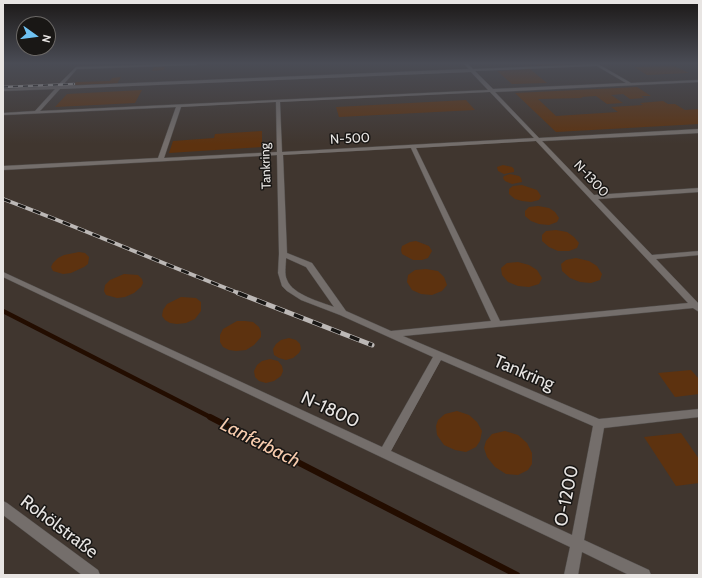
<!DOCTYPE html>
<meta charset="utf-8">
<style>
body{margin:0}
#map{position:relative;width:702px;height:578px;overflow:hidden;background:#332e2b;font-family:Cabin,sans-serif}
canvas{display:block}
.frame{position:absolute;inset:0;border:4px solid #e8e5e3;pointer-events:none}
.north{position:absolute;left:16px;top:16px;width:40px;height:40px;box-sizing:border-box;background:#191715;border:1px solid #6c6967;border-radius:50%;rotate:104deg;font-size:11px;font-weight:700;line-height:16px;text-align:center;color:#e8e5e3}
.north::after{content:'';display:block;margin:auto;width:14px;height:18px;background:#6ec2f3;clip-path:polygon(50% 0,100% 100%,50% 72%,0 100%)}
</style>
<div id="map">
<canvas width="702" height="578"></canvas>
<div class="frame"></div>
<div class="north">N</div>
</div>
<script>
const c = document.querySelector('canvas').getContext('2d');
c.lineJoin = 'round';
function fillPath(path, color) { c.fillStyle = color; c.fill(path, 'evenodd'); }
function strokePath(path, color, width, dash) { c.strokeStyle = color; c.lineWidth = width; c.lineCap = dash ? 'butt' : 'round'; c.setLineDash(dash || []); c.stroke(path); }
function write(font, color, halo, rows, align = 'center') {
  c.font = font + ' Cabin,sans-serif'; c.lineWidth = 3; c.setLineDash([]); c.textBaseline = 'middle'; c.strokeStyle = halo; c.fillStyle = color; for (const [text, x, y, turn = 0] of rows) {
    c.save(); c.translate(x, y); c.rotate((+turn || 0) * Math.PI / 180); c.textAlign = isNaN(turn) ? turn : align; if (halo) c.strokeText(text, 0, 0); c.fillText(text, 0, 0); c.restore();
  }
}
const built = new Path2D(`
 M3 64H699V575H3Z`);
const streamFar1 = new Path2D(`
 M3 311 212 418`);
const stream = new Path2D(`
 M210 417 517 575`);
const building = new Path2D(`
 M535 64H565L568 65 538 66Z
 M165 66 164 70 152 71 154 67Z
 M674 66 689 73 647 75 634 67Z
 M530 69 547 83 512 84 497 71Z
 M121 77 117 84 73 86 76 82 110 81 112 78Z
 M637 87 651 96H641L644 98 630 99 623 94 611 95 623 103 607 104 596 96 581 97 583 98 538 99 556 116 618 112 611 107 643 105 640 103 663 101 668 104H675L685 110 699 109V124L556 132 515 93Z
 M142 90 135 103 55 107 67 94Z
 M466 100 475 110 339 117 336 107Z
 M262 131V147L169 153 173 141 214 138 215 134Z
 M503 165 512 167 514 169V172L504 174 498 171 497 167Z
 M510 174 519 176 521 178 522 182 512 184 505 181 503 178 504 176Z
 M522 185 537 190 541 196 539 200 531 202 522 201 515 199 509 194V189L513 186Z
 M538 206 549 208 555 212 559 218 557 222 549 225 539 224 531 221 525 216V211L529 207Z
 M556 230 567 232 574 237 579 243 577 248 569 251H558L549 247 542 241V235L546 231Z
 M416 241 429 246 432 251 428 258 422 260H413L402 254 401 250 402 246 410 242Z
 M79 252 85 253 89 257 88 264 84 267 71 273 63 274 53 271 51 267 53 263 58 258 64 255Z
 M576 258 589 261 597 266 602 274 600 280 591 283 580 282 570 278 562 271 561 264 566 260Z
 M518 262 529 265 537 270 542 278 539 284 529 287 518 286 508 282 502 275 501 268 507 263Z
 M426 269 438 271 444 277 447 285 442 291 432 295 421 294 412 290 407 282 408 275 415 270Z
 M124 274 138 275 142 279 143 283 141 287 134 293 125 297 117 298 106 295 104 291 105 285 110 280Z
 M181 297 196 298 201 302V311L195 319 186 323 177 324 170 323 165 320 162 316 163 310 167 304Z
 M237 321H245L253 322 259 327 261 332V337L254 345 246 350 236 351 229 350 223 347 220 342V335L223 329Z
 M289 338 296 340 300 344 301 349 299 353 293 358 286 360 279 358 274 355 273 349 276 344 281 340Z
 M270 359 278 361 282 366 283 371 281 376 274 381 266 383 259 381 255 377 254 371 257 365 262 361Z
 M691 370 699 379V394L675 397 658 373Z
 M457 411 469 415 477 422 482 431 480 441 476 447 466 452 455 450 444 445 437 435 436 426 438 420 445 414Z
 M505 431 518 435 527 443 532 453V464L528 470 518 475 506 474 495 467 487 457 484 448 486 441 492 434Z
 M681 433 699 459V483L676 486 644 437Z`);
const service = new Path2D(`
 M174 64H198L196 65 77 69 62 86 469 69 464 64H468L473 69 598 64 631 83 699 80V82L495 92 539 138 699 129V133L542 141 594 195 699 188V192L598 199 652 255 699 251V255L656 259 699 304V312L693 308 403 336 599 419 699 409V417L604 428 584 540 649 570 651 575H629L582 552 578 575H564L570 547 3 277V272L382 447 433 357 340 315 301 300 287 291 282 286 278 273 279 254 277 155 3 170V166L158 158 176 107 3 115V113L35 111 55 89 3 91V89L57 86 76 67ZM597 66 626 83 493 89 475 71ZM471 72 488 90 40 111 60 89ZM490 92 534 138 282 152 280 102ZM276 102 277 152 164 158 181 107ZM536 141 688 303 500 321 416 148ZM411 148 491 321 391 331 346 311 312 263 287 253 283 155ZM286 258 306 267 334 307C321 302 293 295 287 280 284 274 286 265 286 258ZM441 360 593 426 572 535 391 451Z
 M3 501 7 503 98 570 100 575H82L3 515Z`);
const railFar2 = new Path2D(`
 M3 87 74 84`);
const railFar1 = new Path2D(`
 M3 199C83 229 161 263 241 294`);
const rail = new Path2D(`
 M238 293 372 345`);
const farStreetnames = [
 ["N-500",350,139,-3],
 ["Tankring",266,166,-92],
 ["N-1300",591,179,47]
];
const nearStreetnames = [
 ["Tankring",524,373,23],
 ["N-1800",330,410,25],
 ["O-1200",567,496,-79],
 ["Rohölstraße",59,527,37]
];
const nearWaternames = [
 ["Lanferbach",260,443,27]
];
fillPath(built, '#40362f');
strokePath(streamFar1, '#230d00', 4.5);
strokePath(stream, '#230d00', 6);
fillPath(building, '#5d320f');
strokePath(service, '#504c49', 1);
fillPath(service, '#746e6b');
strokePath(railFar2, '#bcb8b6', 2.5);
strokePath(railFar1, '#bcb8b6', 4);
strokePath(rail, '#bcb8b6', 5);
strokePath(railFar2, '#191715', 1.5, [5]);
strokePath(railFar1, '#191715', 2.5, [8]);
strokePath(rail, '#191715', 3.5, [10]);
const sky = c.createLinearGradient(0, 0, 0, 144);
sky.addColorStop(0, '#1c1918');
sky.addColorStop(0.44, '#4a4c55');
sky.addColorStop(1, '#4a4c5500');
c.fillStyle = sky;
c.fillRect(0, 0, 702, 144);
write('13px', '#e8e5e3', '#191715', farStreetnames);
write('18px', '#e8e5e3', '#191715', nearStreetnames);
write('italic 19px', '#f7cbad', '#191715', nearWaternames);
</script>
